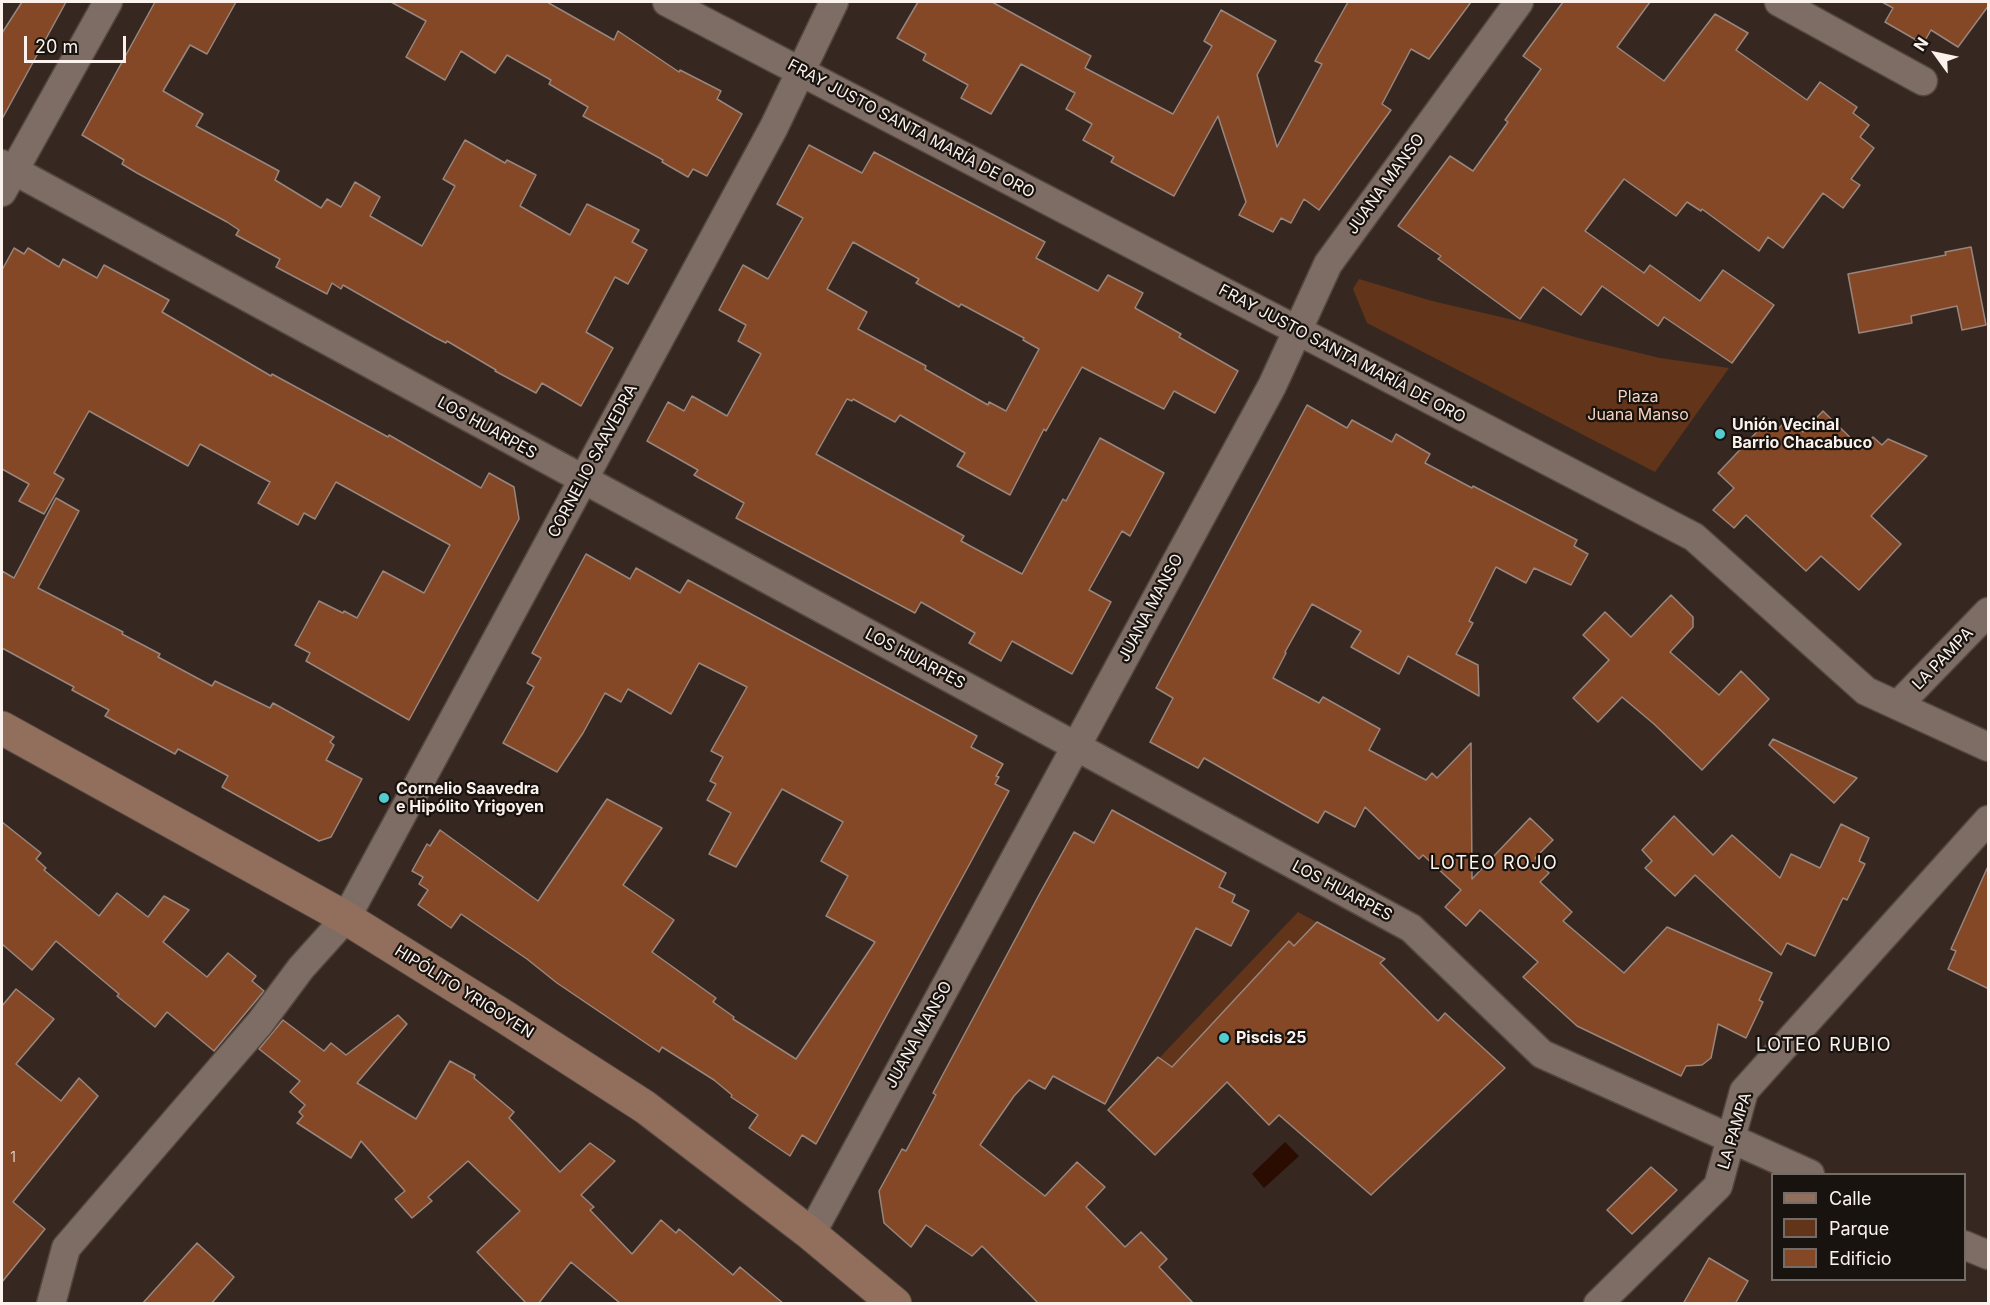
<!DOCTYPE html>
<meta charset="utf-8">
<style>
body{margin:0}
#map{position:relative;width:1990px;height:1305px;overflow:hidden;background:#362821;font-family:Inter,sans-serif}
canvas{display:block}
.frame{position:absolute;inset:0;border:3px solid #fcf2ed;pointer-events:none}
.legend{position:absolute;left:1771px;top:1173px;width:195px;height:108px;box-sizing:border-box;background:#19130f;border:2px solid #746c68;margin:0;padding:8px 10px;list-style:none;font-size:18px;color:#fcf2ed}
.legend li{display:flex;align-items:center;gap:12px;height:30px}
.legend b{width:30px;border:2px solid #746c68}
.north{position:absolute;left:1906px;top:24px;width:60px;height:60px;-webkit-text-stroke:4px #19130f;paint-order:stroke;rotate:303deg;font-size:16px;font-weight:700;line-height:24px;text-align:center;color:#fcf2ed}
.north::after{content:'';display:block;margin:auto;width:21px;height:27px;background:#fcf2ed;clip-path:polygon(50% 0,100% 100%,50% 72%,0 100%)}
.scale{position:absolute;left:24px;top:36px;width:102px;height:27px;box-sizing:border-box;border:3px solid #fcf2ed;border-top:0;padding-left:8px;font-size:18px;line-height:21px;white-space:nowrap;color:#fcf2ed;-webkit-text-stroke:4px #19130f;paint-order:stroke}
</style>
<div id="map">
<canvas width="1990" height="1305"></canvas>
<div class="frame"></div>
<ul class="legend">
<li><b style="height:8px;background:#926f5c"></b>Calle</li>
<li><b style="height:16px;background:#623419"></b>Parque</li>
<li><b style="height:16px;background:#844826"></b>Edificio</li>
</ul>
<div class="north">N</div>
<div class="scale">20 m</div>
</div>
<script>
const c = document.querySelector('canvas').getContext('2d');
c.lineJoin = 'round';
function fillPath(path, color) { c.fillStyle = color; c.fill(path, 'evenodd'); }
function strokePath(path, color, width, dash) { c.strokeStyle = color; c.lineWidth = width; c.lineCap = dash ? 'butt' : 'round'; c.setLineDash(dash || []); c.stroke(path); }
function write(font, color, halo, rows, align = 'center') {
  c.font = font + ' Inter,sans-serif'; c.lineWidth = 4.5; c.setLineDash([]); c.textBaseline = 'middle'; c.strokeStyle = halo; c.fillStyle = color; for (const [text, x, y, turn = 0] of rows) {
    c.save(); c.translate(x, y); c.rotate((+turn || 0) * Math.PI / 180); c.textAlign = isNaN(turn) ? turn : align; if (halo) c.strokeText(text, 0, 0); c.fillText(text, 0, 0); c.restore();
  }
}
const green = new Path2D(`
 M1359 279 1432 301 1518 321 1586 340 1660 358 1729 368 1655 472 1367 323 1353 289Z
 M1298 912 1385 959 1350 988 1334 974 1155 1155 1109 1111Z`);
const water = new Path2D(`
 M1285 1142 1299 1156 1264 1188 1252 1174Z`);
const building = new Path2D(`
 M22 2H66L2 119V33Z
 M155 2H236L207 54 190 45 163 91 203 114 196 126 279 171 275 180 321 208 327 199 341 207 355 182 380 197 370 216 422 246 455 186 443 179 465 140 505 163 507 160 536 175 520 206 570 235 587 204 639 230 632 242 647 250 628 284 615 277 586 332 613 348 581 406 542 383 536 393 495 371 496 370 447 341 446 343 436 338 343 285 341 289 332 283 327 294 276 267 280 259 236 235 239 230 227 222 137 173 122 164 124 160 82 135Z
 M391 2H547L614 40 618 31 679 72 680 70 721 91 717 99 742 114 707 176 693 169 688 177 662 162 663 160 583 116 588 107 549 84 551 80 507 55 495 73 461 51 445 80 406 57 426 21Z
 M918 2H992L1091 56 1085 68 1173 114 1212 46 1204 41 1221 10 1276 41 1257 75 1277 147 1322 64 1315 61 1348 2H1471L1429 59 1411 49 1382 104 1391 110 1319 210 1304 199 1291 223 1281 218 1273 232 1239 215 1246 202 1218 116 1174 196 1111 162 1114 157 1083 140 1092 124 1066 109 1075 93 1021 64 991 114 961 98 968 85 923 60 926 54 897 38Z
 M1563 2H1650L1617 47 1664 81 1715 14 1748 33 1736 50 1807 100 1820 82 1857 107 1853 113 1869 125 1860 137 1874 148 1851 179 1860 185 1843 208 1823 193 1783 248 1768 237 1759 251 1702 209 1701 211 1687 202 1676 216 1624 179 1585 231 1644 273 1650 265 1700 301 1723 270 1774 305 1732 363 1664 317 1658 326 1602 286 1581 315 1543 287 1520 319 1438 259 1441 256 1398 226 1450 156 1473 171 1508 122 1505 120 1541 69 1523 56Z
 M1882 2H1989V5L1958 47 1931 30 1923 44 1885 22 1893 8Z
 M809 145 862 173 874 152 1045 242 1036 258 1098 291 1108 275 1143 293 1135 308 1181 334 1179 337 1238 371 1215 413 1174 391 1164 409 1082 367 1046 431 1044 429 1010 495 957 466 965 453 900 415 895 422 853 399 852 401 847 399 816 454 964 536 961 541 1022 574 1063 499 1066 501 1100 438 1164 473 1130 536 1122 531 1089 590 1111 602 1072 674 1012 641 1001 661 969 643 975 633 921 602 915 613 736 518 744 503 694 475 698 470 647 441 668 402 684 411 692 396 727 416 761 354 738 341 746 325 719 310 743 265 768 279 803 218 777 204ZM853 242 919 279 916 283 959 307 961 304 1024 338 1023 340 1039 349 1006 411 989 402 988 405 925 369 926 366 858 329 867 312 827 289Z
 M1971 247 1986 325 1962 330 1957 306 1911 316 1912 323 1859 333 1848 274 1946 255 1945 252Z
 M14 248 24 254 28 248 59 267 63 259 97 278 104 265 169 300 162 312 271 376 272 374 388 437 389 435 481 488 489 473 514 487 519 519 409 720 306 661 310 653 295 645 319 601 343 613 344 611 357 618 383 571 424 593 450 545 336 482 315 519 304 513 298 525 258 503 270 482 200 444 188 466 89 411 54 473 64 479 44 514 19 501 29 484 2 469V270Z
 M1307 405 1347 428 1352 420 1392 442 1396 434 1430 454 1425 463 1472 488 1473 486 1577 540 1574 546 1588 554 1571 585 1534 568 1526 583 1496 567 1469 621 1473 623 1456 654 1478 665 1479 696 1408 656 1399 674 1351 647 1361 631 1312 604 1285 652 1286 653 1273 678 1319 703 1323 697 1380 729 1369 750 1426 780 1432 773 1437 778 1471 743 1472 879 1530 818 1553 840 1535 858 1549 873 1540 882 1572 912 1563 921 1624 973 1667 927 1772 973 1759 1000 1763 1002 1746 1038 1718 1024 1711 1058 1702 1065 1686 1066 1681 1076 1577 1026 1523 977 1538 962 1480 910 1466 926 1445 907 1461 890 1423 855 1419 859 1365 807 1355 827 1325 811 1318 823 1204 758 1198 768 1150 742 1173 698 1156 688Z
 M1823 411 1862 449 1873 437 1882 445 1888 439 1927 456 1871 516 1901 544 1859 590 1821 556 1806 571 1746 515 1734 528 1713 510 1734 488 1718 473 1769 419 1778 429 1789 418 1803 432Z
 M56 498 79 511 38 588 123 632 122 634 160 654 158 657 212 686 215 681 270 708 273 703 334 737 330 742 334 745 326 760 362 779 331 837 319 841 222 787 228 776 178 749 175 754 105 716 109 710 72 690 74 687 2 648V571L14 578Z
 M586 554 630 579 636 568 680 593 688 580 977 736 971 747 1003 764 996 776 999 777 995 784 1009 791 968 867 816 1144 802 1135 790 1156 749 1128 758 1115 731 1097 732 1095 714 1080 662 1047 659 1052 557 983 527 959 461 914 451 928 418 905 428 890 419 884 423 877 412 871 427 844 430 846 440 830 538 901 607 799 662 828 623 885 674 920 652 952 716 998 713 1002 734 1017 733 1019 796 1059 875 942 826 916 848 876 821 861 843 822 782 789 736 867 709 854 731 813 707 800 716 784 710 781 723 757 711 751 747 687 699 663 671 714 628 689 621 702 605 693 583 733 557 772 503 743 534 687 527 683 541 658 532 653Z
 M1671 595 1693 617V627L1670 652 1719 695 1741 671 1769 699 1702 770 1654 724 1622 697 1598 722 1573 698 1609 660 1583 635 1605 612 1631 637Z
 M1773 739 1857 778 1834 803 1769 745Z
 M1112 810 1226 873 1219 887 1235 895 1232 902 1249 911 1231 946 1196 928 1105 1104 1053 1076 1045 1089 1029 1080 1014 1096 980 1145 1045 1196 1077 1162 1105 1187 1086 1207 1125 1247 1141 1232 1167 1259 1159 1267 1194 1304H1039L982 1246 972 1256 926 1225 911 1247 884 1223 879 1191 902 1149 906 1151 936 1095 933 1093 1040 893 1074 832 1094 843Z
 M1674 816 1713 855 1732 835 1780 878 1791 854 1820 868 1841 824 1869 838 1859 861 1865 864 1847 900 1843 898 1815 956 1787 943 1781 955 1695 875 1675 896 1645 868 1652 861 1642 850Z
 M2 822 41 853 36 859 46 868 44 870 99 916 117 893 148 917 164 896 189 910 163 942 207 977 228 953 256 976 252 981 264 991 214 1051 167 1012 155 1027 117 996 119 994 56 941 32 970 2 944Z
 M1989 864V989L1948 969 1956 951 1951 949Z
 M1317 922 1385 959 1380 963 1438 1021 1445 1013 1505 1068 1371 1195 1279 1115 1269 1125 1227 1082 1155 1155 1108 1110 1158 1057 1172 1067 1289 941 1294 946Z
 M16 989 54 1019 16 1064 61 1101 79 1078 98 1096 13 1202 45 1229 2 1282V1006Z
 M398 1015 407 1024 357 1083 416 1119 450 1061 475 1075 474 1078 514 1112 509 1118 560 1172 590 1143 615 1161 581 1195 594 1207 590 1210 632 1254 661 1220 676 1233 679 1229 733 1275 740 1267 784 1304H621L571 1262 538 1304H527L477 1252 520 1211 468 1161 428 1197 432 1201 412 1218 395 1199 405 1191 361 1141 351 1158 297 1123 303 1116 299 1112 305 1105 290 1092 300 1081 259 1049 283 1020 324 1051 331 1043 346 1055Z
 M1651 1167 1677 1190 1632 1234 1607 1210Z
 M197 1243 234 1277 211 1304H142Z
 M1709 1258 1748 1281 1735 1304H1683Z`);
const street = new Path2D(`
 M667 2 1694 537 1866 691 1988 747
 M1779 2 1923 81
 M2 164 1411 928 1542 1054 1810 1174
 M2 192 108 2
 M1898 705 1988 612
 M811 1234 1272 386 1328 264 1519 2
 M1964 1245 1988 1255
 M51 1304 66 1248 260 1023 301 968 346 918 774 127 834 2
 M1598 1304 1718 1186 1744 1091 1988 820`);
const secondary = new Path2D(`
 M2 728 346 918 505 1017 645 1107 811 1234 895 1304`);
const markers = [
 [1720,434,6,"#51ccd1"],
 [384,798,6,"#51ccd1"],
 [1224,1038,6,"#51ccd1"]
];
const numberNames = [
 ["1",13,1158]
];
const streetNames = [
 ["FRAY JUSTO SANTA MARÍA DE ORO",911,129,28],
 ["JUANA MANSO",1386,184,-54],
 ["FRAY JUSTO SANTA MARÍA DE ORO",1342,354,28],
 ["LOS HUARPES",487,428,29],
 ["CORNELIO SAAVEDRA",593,461,-62],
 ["JUANA MANSO",1151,608,-62],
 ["LOS HUARPES",915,659,28],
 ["LA PAMPA",1943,659,-46],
 ["LOS HUARPES",1342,891,28],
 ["HIPÓLITO YRIGOYEN",464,992,32],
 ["JUANA MANSO",919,1035,-61],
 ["LA PAMPA",1735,1131,-73]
];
const parkNames = [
 ["Plaza",1638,397],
 ["Juana Manso",1638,415]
];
const poiNames = [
 ["Unión Vecinal",1732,425],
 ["Barrio Chacabuco",1732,443],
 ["Cornelio Saavedra",396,789],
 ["e Hipólito Yrigoyen",396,807],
 ["Piscis 25",1236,1038]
];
const neighbourhoodNames = [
 ["LOTEO ROJO",1494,864],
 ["LOTEO RUBIO",1824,1046]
];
fillPath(green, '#623419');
fillPath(water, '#2a0c00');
fillPath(building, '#844826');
strokePath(building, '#98867e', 1.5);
strokePath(street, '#534740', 31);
strokePath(secondary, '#534740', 35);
strokePath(street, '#7d6d64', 28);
strokePath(secondary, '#926f5c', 33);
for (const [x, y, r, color] of markers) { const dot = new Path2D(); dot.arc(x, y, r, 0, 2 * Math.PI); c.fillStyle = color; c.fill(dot); strokePath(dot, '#19130f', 2); }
write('14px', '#dec8bb', null, numberNames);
write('16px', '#fcf2ed', '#19130f', streetNames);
write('16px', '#f6d1bd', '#19130f', parkNames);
write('bold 16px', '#fcf2ed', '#19130f', poiNames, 'left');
c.letterSpacing = '1.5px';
write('18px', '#fcf2ed', '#19130f', neighbourhoodNames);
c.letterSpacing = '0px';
</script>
